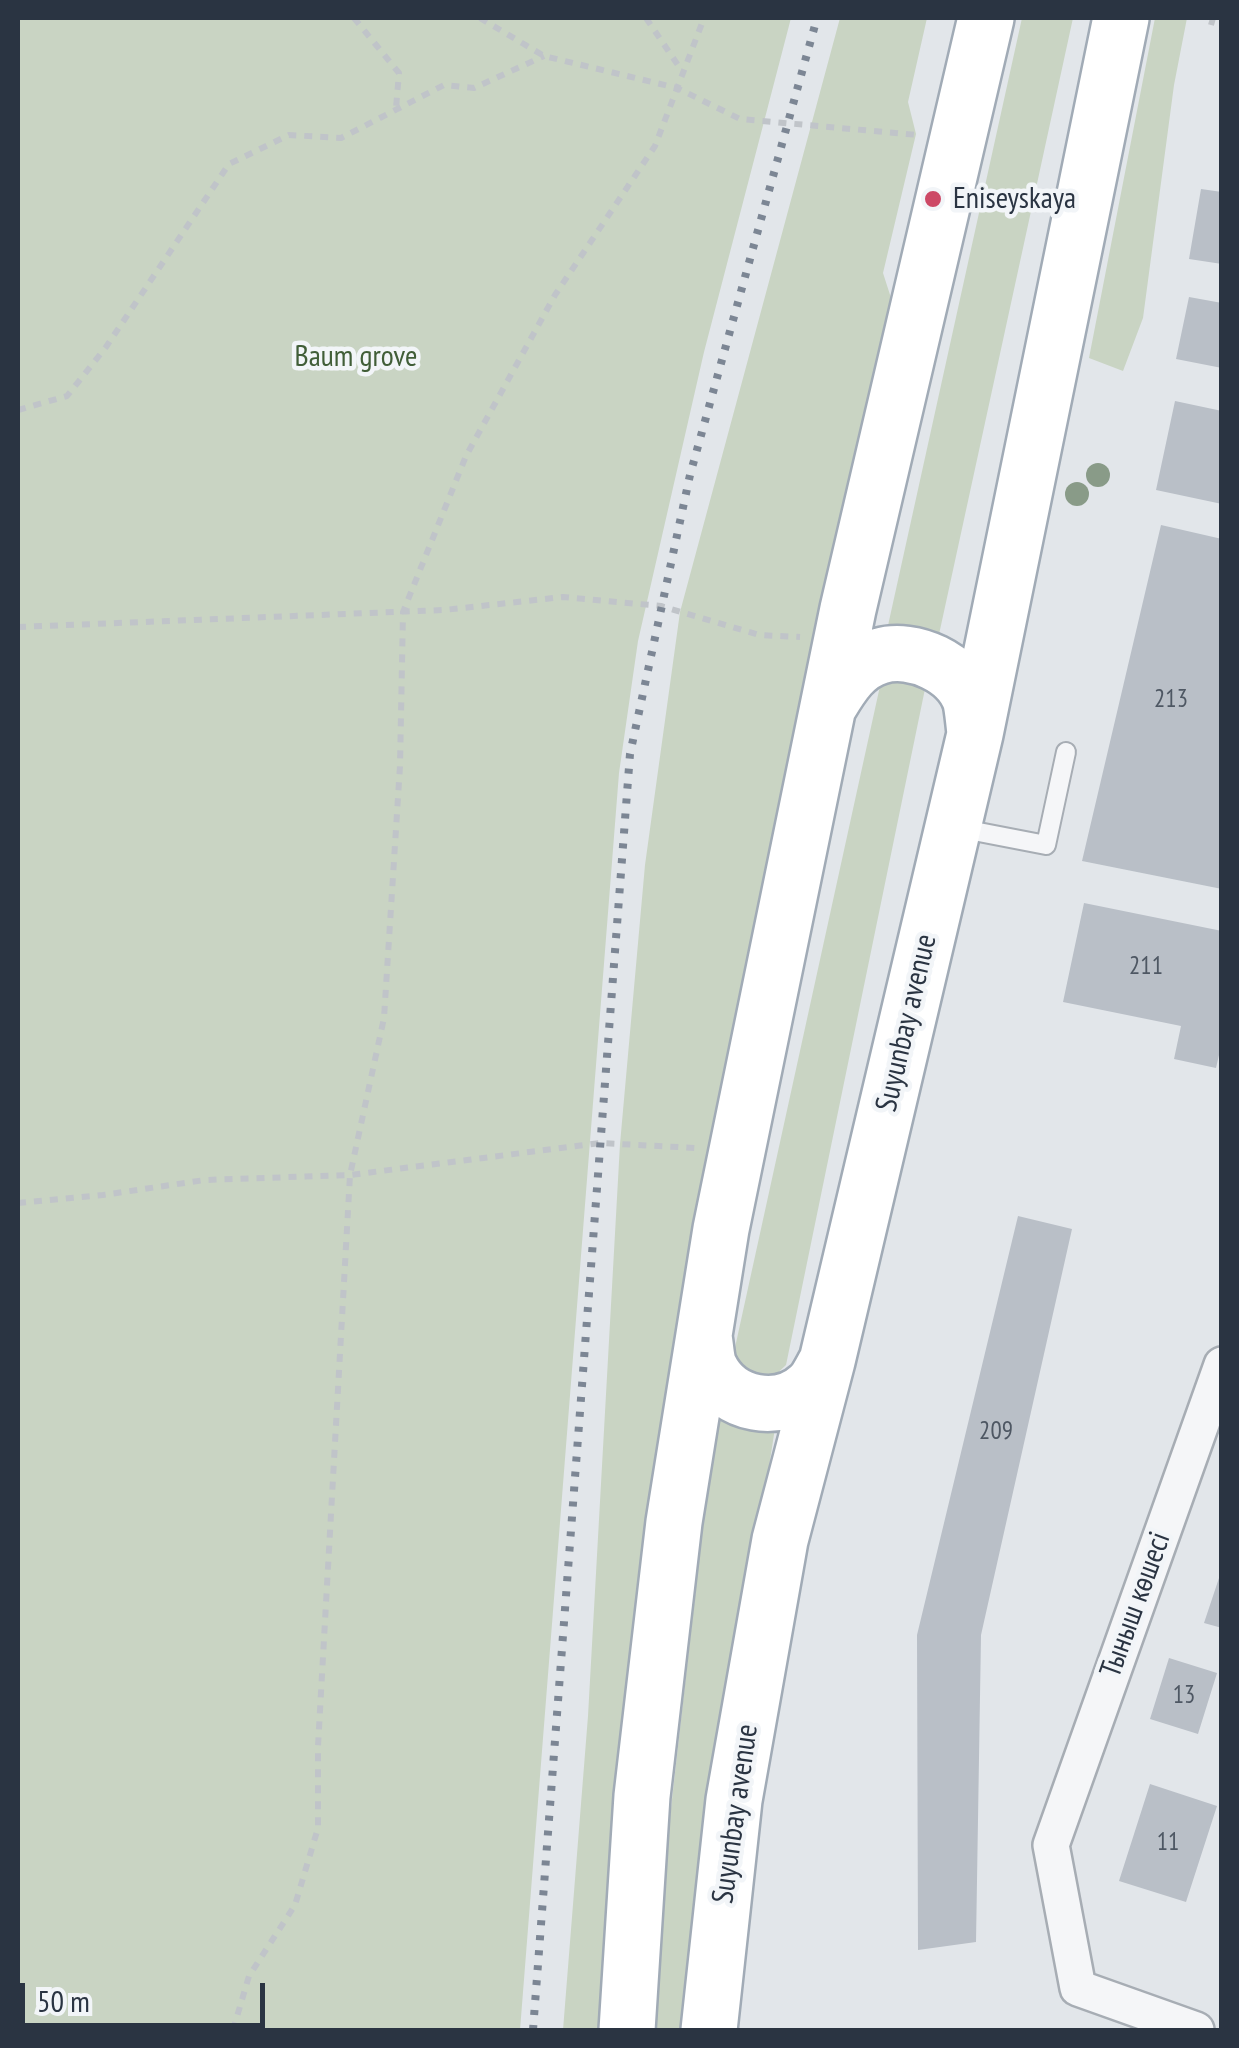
<!DOCTYPE html>
<meta charset="utf-8">
<style>
body{margin:0}
#map{position:relative;width:1239px;height:2048px;overflow:hidden;background:#e2e6ea;font-family:"PT Sans Narrow",sans-serif}
canvas{display:block}
.frame{position:absolute;inset:0;border:20px solid #2a3442;pointer-events:none}
.scale{position:absolute;left:20px;top:1983px;width:245px;height:45px;box-sizing:border-box;border:5px solid #2a3442;border-top:0;padding-left:12px;font-size:30px;line-height:35px;white-space:nowrap;color:#2a3442;-webkit-text-stroke:8px #f2f5f8;paint-order:stroke}
</style>
<div id="map">
<canvas width="1239" height="2048"></canvas>
<div class="frame"></div>
<div class="scale">50 m</div>
</div>
<script>
const c = document.querySelector('canvas').getContext('2d');
c.lineJoin = 'round';
function fillPath(path, color) { c.fillStyle = color; c.fill(path, 'evenodd'); }
function strokePath(path, color, width, dash) { c.strokeStyle = color; c.lineWidth = width; c.lineCap = dash ? 'butt' : 'round'; c.setLineDash(dash || []); c.stroke(path); }
function write(font, color, halo, rows, align = 'center') {
  c.font = font + ' "PT Sans Narrow",sans-serif'; c.lineWidth = 9; c.setLineDash([]); c.textBaseline = 'middle'; c.strokeStyle = halo; c.fillStyle = color; for (const [text, x, y, turn = 0] of rows) {
    c.save(); c.translate(x, y); c.rotate((+turn || 0) * Math.PI / 180); c.textAlign = isNaN(turn) ? turn : align; if (halo) c.strokeText(text, 0, 0); c.fillText(text, 0, 0); c.restore();
  }
}
const green = new Path2D(`
 M18 18H791L704 352 638 641 619 773 520 2030H18Z
 M840 18H927L908 102 916 134 883 273 892 301 822 638 708 1148 663 1447 609 2030H563L588 1716 620 1144 645 865 680 612Z
 M1022 18H1073L938 639 887 630Z
 M1155 18H1187L1174 85 1143 318 1123 371 1089 358Z
 M904 668 926 684 786 1365 767 1383 742 1380 734 1352 880 686Z
 M716 1409 775 1428 682 2030H646Z`);
const building = new Path2D(`
 M1201 189 1222 192V264L1189 259Z
 M1189 297 1222 303V368L1176 359Z
 M1175 401 1222 411V504L1156 490Z
 M1161 525 1222 539V889L1082 861Z
 M1084 903 1222 931V1042L1216 1068 1174 1059 1181 1026 1063 1002Z
 M1018 1216 1072 1229 981 1635 976 1942 918 1950 917 1635Z
 M1222 1569V1628L1204 1623Z
 M1169 1658 1217 1673 1198 1734 1150 1719Z
 M1150 1784 1217 1806 1186 1902 1119 1881Z`);
const path = new Path2D(`
 M354 18 399 73 396 108
 M480 18 544 56 677 88 740 119 918 135
 M646 18 682 71
 M1211 25 1213 18
 M18 410 67 396 106 347 229 164 289 135 341 138 444 85 474 88 544 56
 M18 627 444 610 563 597 661 606 759 635 800 637
 M18 1203 103 1195 205 1180 350 1175 600 1143 696 1148
 M233 2030 249 1976 295 1905 318 1828V1746L350 1175 384 1018 400 766 403 612 466 456 555 295 655 146 704 18`);
const service = new Path2D(`
 M958 828 1046 845 1066 752`);
const minor = new Path2D(`
 M1196 2030 1078 1988 1051 1845 1222 1365`);
const primary = new Path2D(`
 M830 704C842 684 855 663 880 656 913 646 961 668 971 702 973 712 974 724 975 734
 M704 1337C706 1347 706 1360 710 1368 728 1406 780 1415 810 1387 817 1381 822 1369 827 1361
 M627 2030 642 1796 674 1522 721 1229 848 609 986 18
 M709 2030 734 1800 780 1540 827 1361 975 734 1121 18`);
const rail = new Path2D(`
 M533 2030 630 754 690 475 817 18`);
const trees = [
 [1098,475],
 [1077,494]
];
const markers = [
 [933,199,10,"#cd4966"]
];
const numberNames = [
 ["213",1171,700],
 ["211",1146,967],
 ["209",996,1432],
 ["13",1184,1696],
 ["11",1168,1843]
];
const poiNames = [
 ["Eniseyskaya",953,199]
];
const parkNames = [
 ["Baum grove",356,357]
];
const streetNames = [
 ["Suyunbay avenue",907,1023,-77],
 ["Тыныш көшесі",1136,1605,-70],
 ["Suyunbay avenue",736,1814,-82]
];
fillPath(green, '#c9d4c3');
fillPath(building, '#b9bfc7');
strokePath(service, '#a7adb4', 22);
strokePath(minor, '#a7adb4', 40);
strokePath(primary, '#a1abb6', 60);
strokePath(path, '#c0c4c9', 6, [8, 8]);
strokePath(service, '#f5f6f8', 18);
strokePath(minor, '#f5f6f8', 35);
strokePath(primary, '#fff', 55);
strokePath(rail, '#7c8694', 8, [5, 10]);
c.fillStyle = '#899b88';
for (const [x, y] of trees) { c.beginPath(); c.arc(x, y, 12, 0, 2 * Math.PI); c.fill(); }
for (const [x, y, r, color] of markers) { const dot = new Path2D(); dot.arc(x, y, r, 0, 2 * Math.PI); c.fillStyle = color; c.fill(dot); strokePath(dot, '#f2f5f8', 4); }
write('25px', '#4e5763', null, numberNames);
write('30px', '#2a3442', '#f2f5f8', poiNames, 'left');
write('30px', '#415e38', '#f2f5f8', parkNames);
write('30px', '#2a3442', '#f2f5f8', streetNames);
</script>
